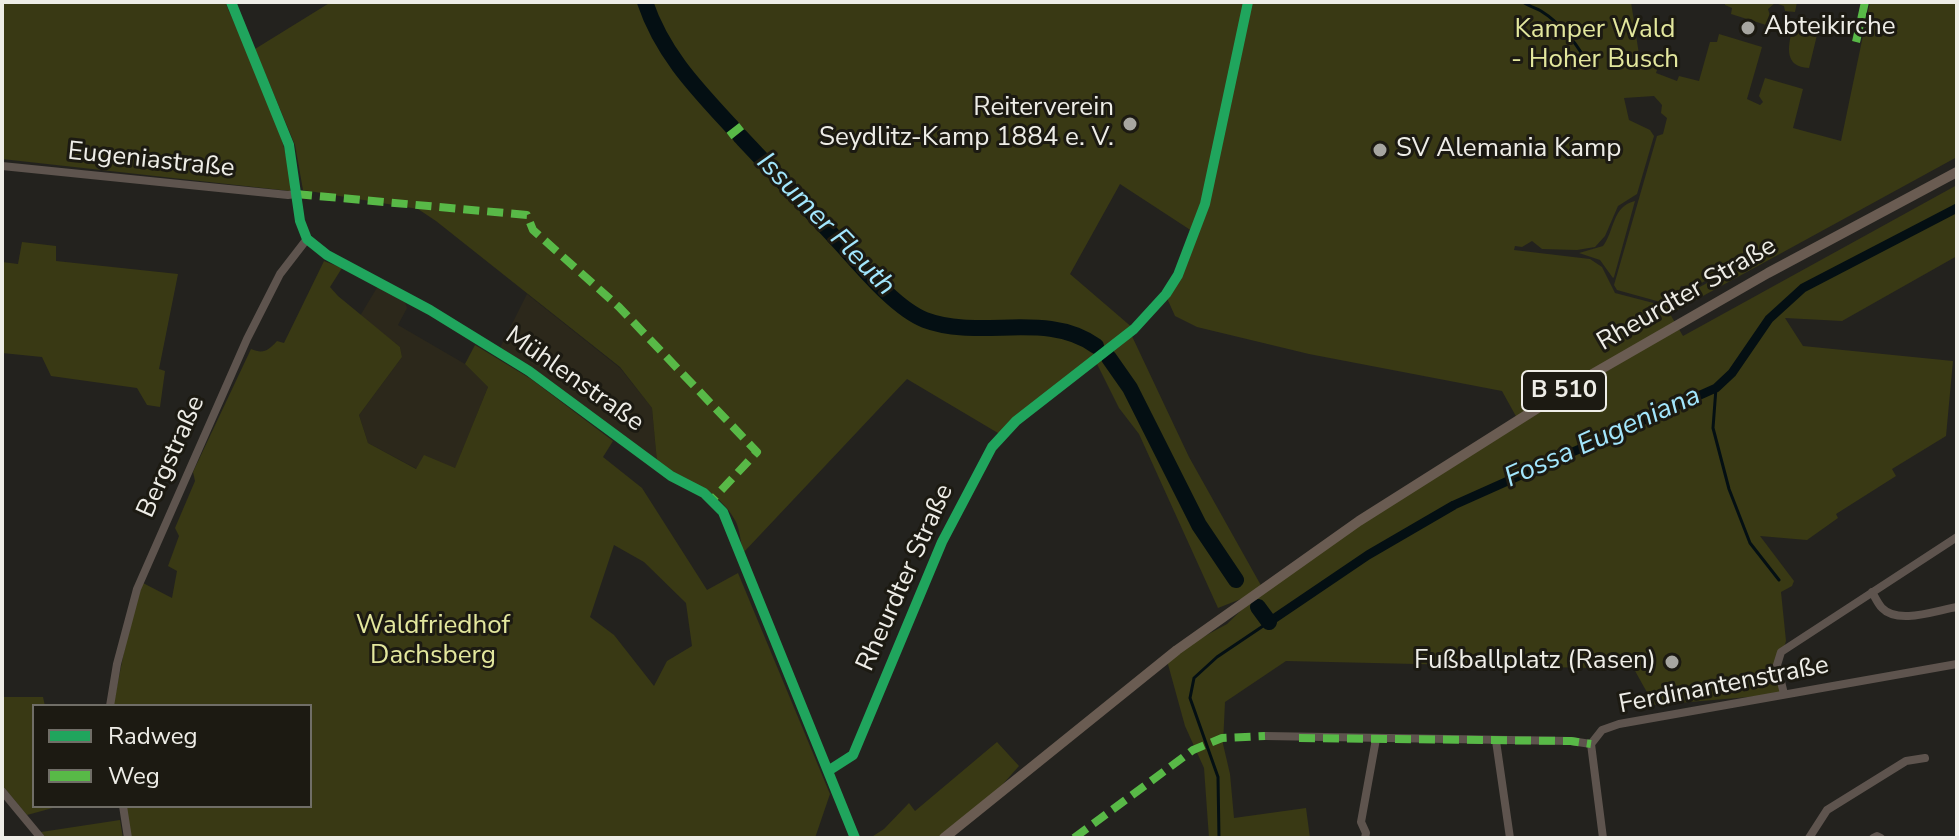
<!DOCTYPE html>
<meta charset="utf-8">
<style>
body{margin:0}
#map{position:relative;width:1959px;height:840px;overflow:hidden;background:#23221e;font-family:"Nunito Sans",sans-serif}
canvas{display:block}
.frame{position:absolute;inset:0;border:4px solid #eeede7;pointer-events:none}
.legend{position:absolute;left:32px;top:704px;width:280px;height:104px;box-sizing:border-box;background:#1c1a12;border:2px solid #706e67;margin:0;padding:10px 14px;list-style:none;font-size:24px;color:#eeede7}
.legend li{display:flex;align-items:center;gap:16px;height:40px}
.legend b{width:40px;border:2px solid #706e67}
</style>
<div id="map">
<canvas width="1959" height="840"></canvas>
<div class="frame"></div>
<ul class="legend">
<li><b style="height:10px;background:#20a55d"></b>Radweg</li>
<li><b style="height:10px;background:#58b947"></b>Weg</li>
</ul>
</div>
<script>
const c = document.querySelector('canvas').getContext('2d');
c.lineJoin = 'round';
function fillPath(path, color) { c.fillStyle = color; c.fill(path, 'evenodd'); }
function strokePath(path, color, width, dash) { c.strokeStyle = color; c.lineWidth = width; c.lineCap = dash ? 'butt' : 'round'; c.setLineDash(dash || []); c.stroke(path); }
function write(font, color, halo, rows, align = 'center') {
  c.font = font + ' "Nunito Sans",sans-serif'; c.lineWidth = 6; c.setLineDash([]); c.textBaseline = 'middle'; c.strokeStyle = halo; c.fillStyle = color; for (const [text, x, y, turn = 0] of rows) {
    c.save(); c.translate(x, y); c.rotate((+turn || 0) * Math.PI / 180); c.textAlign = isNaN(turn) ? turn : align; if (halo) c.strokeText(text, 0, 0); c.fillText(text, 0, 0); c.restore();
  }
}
const built = new Path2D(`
 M378 286 405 302 407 308 398 325 465 364 488 387 455 469H417L368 443 359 415 402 357 400 347 360 316Z
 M527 294 620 368 652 408 657 462 599 421 532 367 500 348Z`);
const green = new Path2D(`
 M2 2H225C244 46 295 147 290 191L2 159Z
 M331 2H1631L1640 61 1658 67 1656 73 1677 81 1679 76 1699 81 1710 42H1717L1719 34 1762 47 1747 99 1760 105 1763 102 1759 96 1765 78 1803 89 1793 128 1841 141 1870 2H1957V157L1670 314 1683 336 1957 185V256L1842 321 1785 318 1803 346 1953 361 1946 436 1892 469 1896 476 1836 514 1838 518 1807 540 1760 536 1794 581 1792 586 1781 592 1786 641 1778 667 1784 694 1654 705 1634 669 1286 661 1225 702 1223 744 1230 774 1234 818 1306 808 1310 838H1209L1204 768 1185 726 1166 657 1227 624 1261 591 1218 608 1139 434 1119 408 1095 360 1003 436 907 379 743 553C741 543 740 531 736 522 719 488 685 483 657 462L652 408 620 367 436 221 418 209 303 190 295 145 255 49ZM1654 96 1662 105 1661 113 1667 118 1663 134 1657 136 1614 285 1617 290 1664 303 1677 297 1681 286 1690 289 1741 262 1745 246 1760 250 1762 253 1665 306 1615 293 1602 267 1590 259 1514 250 1515 246 1522 247 1532 241 1542 249 1577 250 1595 247 1605 236 1618 206 1637 194 1654 136 1650 130 1629 120 1624 98ZM1120 184 1195 233 1166 296 1175 316 1197 327 1309 354 1502 391 1518 420 1263 589 1189 457 1130 332 1134 329 1070 274Z
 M1725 2H1797L1795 12 1785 11 1784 6 1775 3 1768 9 1771 19 1766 25 1731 14 1732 8 1725 5Z
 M1792 30 1817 35 1809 68C1784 67 1788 47 1792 30Z
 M1635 201 1614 277 1613 278 1600 260 1579 253 1603 246C1615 230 1612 206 1635 201Z
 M22 242 56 246V261L178 274 159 369 165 371 160 407 147 405 137 388 51 376 42 357 2 353V262L18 264Z
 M324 261 342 268 330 287 338 296 400 347 402 357 359 415 368 443 416 469 424 455 455 468 488 387 465 364 475 345 531 379 613 441 603 457 642 488 707 590 738 573 830 794 815 838H131L126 806H310V706H113L133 608 143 583 172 598 177 571 168 566 179 536 175 528 195 481 193 472 251 349C263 354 268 351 277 341L284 343ZM614 545 644 562 686 603 692 646 667 661 654 686 614 635 590 617Z
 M2 697H43L45 706H34V806H60L27 815 2 785Z
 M997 742 1019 766 987 802 946 838H870L884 829 909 803 915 811Z
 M120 820 123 838H46L41 832Z`);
const stream = new Path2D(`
 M1523 2C1529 6 1535 8 1541 11 1559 22 1582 48 1588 67
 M1716 388 1713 428 1729 489 1750 543 1779 580
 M1219 838 1218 777 1190 698 1194 678 1217 657 1269 622`);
const canal = new Path2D(`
 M1269 622 1368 555 1454 505 1716 388 1732 373 1769 319 1803 288 1957 208`);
const river = new Path2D(`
 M645 2C662 53 696 88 732 127
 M740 136C773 171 807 207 840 243 862 267 895 308 925 320 981 341 1046 310 1096 346
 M1109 358 1130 388 1199 525 1236 580
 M1258 607 1269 622`);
const minor = new Path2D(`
 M231 2 289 145 300 221 307 239 327 255 430 310 529 371 671 476 704 493 723 512 855 838
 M2 166 288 195 296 194
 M1872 592C1875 597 1878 604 1882 608 1898 625 1937 610 1957 607
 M1784 694 1777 665 1781 652 1957 537
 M110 706 117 664 137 589 247 339 280 274 307 239
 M1265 736 1571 741 1591 744
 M1496 741 1510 838
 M1591 744 1602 730 1619 724 1957 664
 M1591 744 1603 838
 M828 771 853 755 942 542 992 447 1016 421 1134 329 1166 294 1178 275 1205 204 1248 2
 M2 791 41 838
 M123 806 128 838
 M1365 838 1366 833 1361 822 1376 739
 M1809 838 1827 810 1906 761 1925 758
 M1873 838 1877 836 1881 838`);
const major = new Path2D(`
 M944 838 1177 650 1359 521 1582 380 1768 273 1957 172`);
const quiet = new Path2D(`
 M1856 42 1865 2
 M729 136 743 125
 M296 194 527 215 533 230 619 307 757 452 712 500
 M1299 738 1571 741 1591 744
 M1074 838 1193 750 1222 738 1265 736`);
const cycleway = new Path2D(`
 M231 2 289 145 300 221 307 239 327 255 430 310 529 371 671 476 704 493 723 512 855 838
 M828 771 853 755 942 542 992 447 1016 421 1134 329 1166 294 1178 275 1205 204 1248 2`);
const markers = [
 [1748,28,8,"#a7a6a1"],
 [1130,124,8,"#a7a6a1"],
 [1380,150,8,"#a7a6a1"],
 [1672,662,8,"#a7a6a1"]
];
const shields = [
 [1564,391,84]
];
const shieldNames = [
 ["B 510",1564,391]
];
const poiNames = [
 ["Abteikirche",1764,28],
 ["Reiterverein",1114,109,"right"],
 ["Seydlitz-Kamp 1884 e. V.",1114,139,"right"],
 ["SV Alemania Kamp",1396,150],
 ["Fußballplatz (Rasen)",1656,662,"right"]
];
const parkNames = [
 ["Kamper Wald",1595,31],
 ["- Hoher Busch",1595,61],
 ["Waldfriedhof",433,627],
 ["Dachsberg",433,657]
];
const streetNames = [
 ["Eugeniastraße",151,161,6],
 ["Rheurdter Straße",1687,295,-30],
 ["Mühlenstraße",574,380,35],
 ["Bergstraße",172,457,-66],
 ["Rheurdter Straße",906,578,-66],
 ["Ferdinantenstraße",1724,686,-11]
];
const waterNames = [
 ["Issumer Fleuth",825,225,46],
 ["Fossa Eugeniana",1603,438,-24]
];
fillPath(built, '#2c281b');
fillPath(green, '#393914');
strokePath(stream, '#040f13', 3);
strokePath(canal, '#040f13', 9);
strokePath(river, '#040f13', 16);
strokePath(minor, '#5e544e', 8);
strokePath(major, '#6a5c52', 10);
strokePath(quiet, '#58b947', 8, [16, 8]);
strokePath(cycleway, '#20a55d', 10);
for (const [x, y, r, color] of markers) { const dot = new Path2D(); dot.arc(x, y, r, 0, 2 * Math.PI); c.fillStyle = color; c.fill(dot); strokePath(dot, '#1c1a12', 3); }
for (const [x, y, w] of shields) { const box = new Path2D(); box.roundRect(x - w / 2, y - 20, w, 40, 6); c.fillStyle = '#1c1a12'; c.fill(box); strokePath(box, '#eeede7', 2); }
write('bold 24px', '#eeede7', null, shieldNames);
write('26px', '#eeede7', '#1c1a12', poiNames, 'left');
write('26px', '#e3e79d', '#1c1a12', parkNames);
write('26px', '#eeede7', '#1c1a12', streetNames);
write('italic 28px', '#a2e6fd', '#1c1a12', waterNames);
</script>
